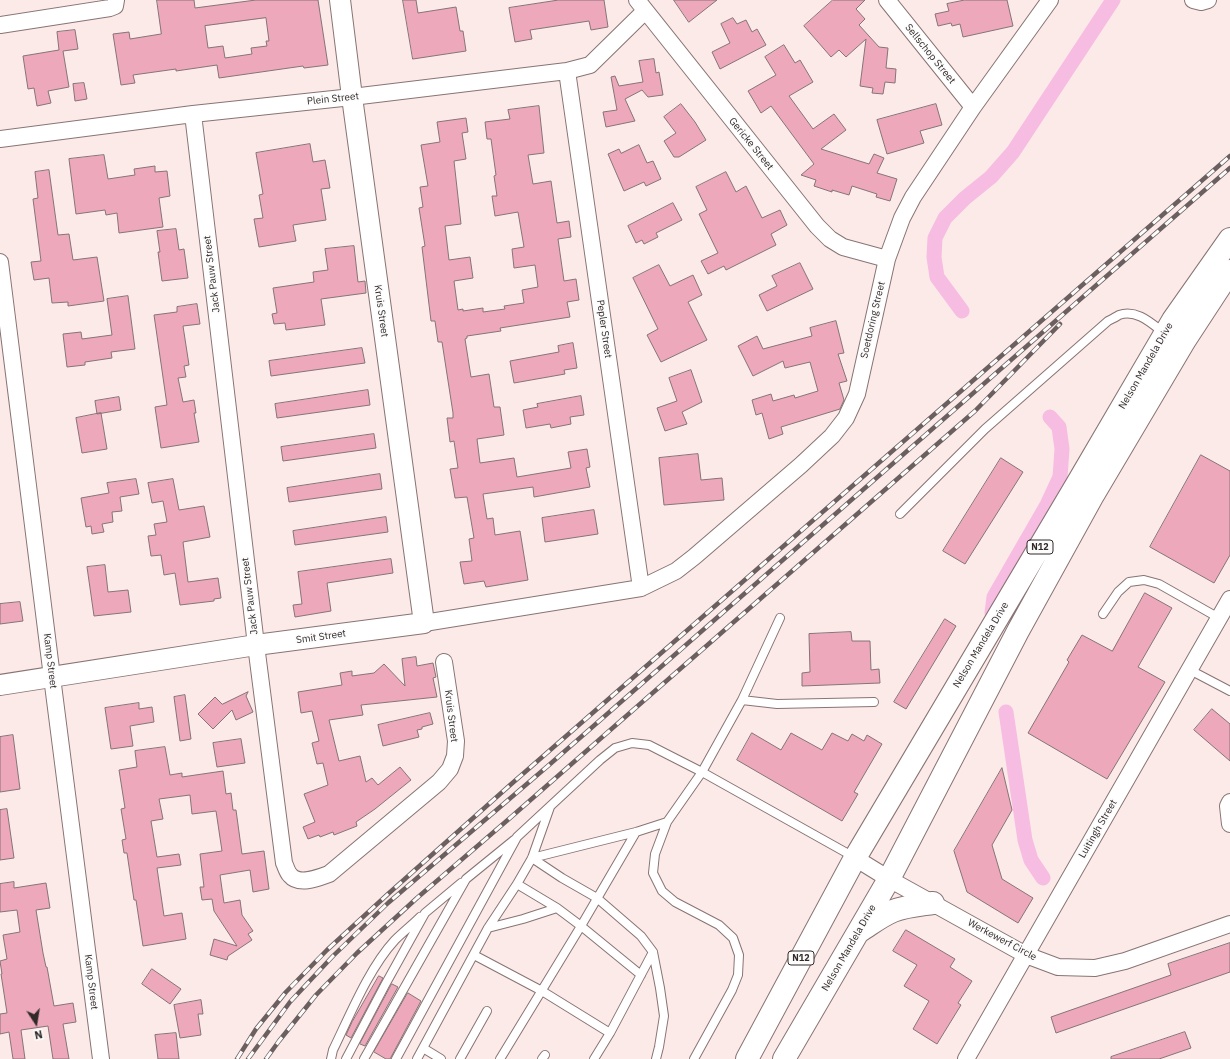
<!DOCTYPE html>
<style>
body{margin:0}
#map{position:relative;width:1230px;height:1059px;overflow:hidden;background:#fceae9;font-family:"IBM Plex Sans",sans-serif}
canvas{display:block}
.north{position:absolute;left:16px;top:1003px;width:40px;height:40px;-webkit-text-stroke:3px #fcfcfc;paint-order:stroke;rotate:168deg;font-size:11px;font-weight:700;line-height:16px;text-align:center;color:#322a29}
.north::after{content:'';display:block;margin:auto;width:14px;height:18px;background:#322a29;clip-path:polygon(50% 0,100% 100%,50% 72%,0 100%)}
</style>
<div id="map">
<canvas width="1230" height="1059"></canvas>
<div class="north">N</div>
</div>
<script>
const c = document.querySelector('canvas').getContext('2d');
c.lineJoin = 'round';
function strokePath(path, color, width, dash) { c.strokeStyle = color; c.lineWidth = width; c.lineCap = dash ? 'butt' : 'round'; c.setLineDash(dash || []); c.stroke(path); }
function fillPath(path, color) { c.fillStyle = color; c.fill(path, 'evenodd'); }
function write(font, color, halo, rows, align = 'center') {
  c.font = font + ' "IBM Plex Sans",sans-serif'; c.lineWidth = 3.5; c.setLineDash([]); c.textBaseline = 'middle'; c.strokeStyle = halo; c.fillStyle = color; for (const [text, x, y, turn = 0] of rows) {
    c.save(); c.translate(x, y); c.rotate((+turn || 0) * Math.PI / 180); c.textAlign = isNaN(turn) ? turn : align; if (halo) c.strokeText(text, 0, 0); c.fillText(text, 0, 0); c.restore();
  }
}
const canal = new Path2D(`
 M962 311 937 277 934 257 935 238 945 218 965 198 991 177 1013 152 1113 0
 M992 613 994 597 1047 505 1060 477 1062 449 1059 427 1050 417
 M1006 712 1025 840 1031 860 1043 878`);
const building = new Path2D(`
 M157 0H194L195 8 256 0H318L328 65 304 68 303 66 219 78 217 65 176 71V69L133 75 135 83 121 85 113 34 129 32 130 39 161 34ZM266 18 269 41H266L267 46 251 48 252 54 225 58 223 46 208 48 205 26Z
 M403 0H416L418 13 456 7 460 31H463L466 51 413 59Z
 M559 0H604L608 27 591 30 589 21 530 30 532 39 515 42 509 8Z
 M674 0H717L689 22Z
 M833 0H865L856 9 865 19 859 25 879 47 888 48 886 68 896 69 895 83 885 82 883 94 872 93 873 88 860 86 866 39 846 57 839 50 831 57 804 26Z
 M965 0H1007L1013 26 963 37 960 24 952 26 951 23 938 26 935 14 949 11 947 4Z
 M733 18 737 24 746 20 752 32 757 29 766 45 720 69 712 52 730 43 721 24Z
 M75 30 78 49 63 51 69 87 48 91 51 103 37 106 34 88 28 89 23 56 59 50 57 32Z
 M784 45 795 63 800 60 813 82 789 96 813 129 834 114 846 130 821 149 869 164 874 154 884 158 877 173 897 179 890 201 876 197 877 194 852 186 849 195 832 190V192L814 186 816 180 801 175 814 164 771 106 761 113 748 91 776 75 765 57Z
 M654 59 656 73 659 72 663 95 648 97 642 90 625 99 635 121 606 127 603 112 617 110 611 77 615 76 619 86 643 82 639 61Z
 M84 83 87 99 75 101 73 84Z
 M681 104 695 122 706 140 679 157H674L664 141 676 133 664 117Z
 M936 104 942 125 920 131 924 143 887 154 877 120Z
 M539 106 544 153 528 155 533 184 551 181 557 223 569 221 571 237 558 239 564 281 576 279 579 300 567 302 570 317 500 328 501 331 467 336V338L465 339 471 377 489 374 494 407H500L504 435 477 439 480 463 514 458 517 477 571 468 568 452 587 449 590 467 586 468 590 487 534 497 533 487 483 494 487 519 493 518 495 535 520 531 528 580 486 587 484 581 464 584 460 562 472 561 469 539 474 538 467 497 455 498 450 469 458 468 454 441 450 442 447 418H453V413L442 342H438L435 321H431L422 247 425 246 419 208 423 207 420 187 428 186 421 145 440 142 437 122 466 118 468 132 462 133 466 159 454 161 461 224 445 226 449 260 470 257 473 278 454 281 458 310 463 309V311L483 308V312L505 309 504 306 524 303 522 290 538 287 535 265 514 268 512 249 524 247 518 212 495 216 492 196H497L494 176 496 175 491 139H487L485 122 510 119 508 110Z
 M310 144 313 162 325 160 330 188 321 189 326 220 293 225 296 241 259 247 254 219 263 218 259 195 263 194 256 153Z
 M639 145 647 163 653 161 661 179 646 186 644 182 624 191 608 154 619 149 621 153Z
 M104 155 108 179 135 175 134 169 155 166V172L167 171 170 196 159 198 163 227 119 233 117 213 106 215 105 210 76 214 69 159Z
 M49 170 58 235 69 234 73 260 97 257 104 301 68 306V302L52 303 49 278 34 280 31 262 41 261 33 199 38 198 35 172Z
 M726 172 736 192 746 186 762 218 780 210 787 225 771 234 776 245 726 270 724 266 708 274 701 261 718 253 699 214 707 210 696 187Z
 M673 203 682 220 656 233 658 237 644 244 642 240 636 243 628 226Z
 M176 229 179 250 184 249 188 278 162 281 158 252H160L157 231Z
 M354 246 358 282 365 281 366 293 321 299 325 325 286 330 285 323 274 324 272 314 277 313 273 288 314 282 313 272 328 270 325 249Z
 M800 263 813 289 767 311 759 295 777 286 772 276Z
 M659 265 670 286 693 275 702 295 688 302 707 340 661 362 647 335 658 329 633 278Z
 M128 296 135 349 111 352 112 358 85 362V365L67 367 63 334 81 332 82 339 112 335 107 299Z
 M197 304 200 324 183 326 189 365 184 366 186 377 178 378 183 402 194 400 196 413H194L199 442 161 448 155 407 167 405 154 315 177 312V307Z
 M836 321 844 353 838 354 847 381 839 383 844 400 840 409 781 427 783 434 769 439 762 413 756 415 752 400 771 394 773 401 794 395 795 398 818 391 810 362 785 368 783 361 753 376 738 346 757 336 763 349 812 336 810 328Z
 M573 343 577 368 564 370 565 374 514 383 510 361 559 352 558 346Z
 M362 348 365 363 271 376 269 361Z
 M691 370 702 402 682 412 687 424 665 431 657 408 677 401 669 378Z
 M368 390 370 405 277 418 275 404Z
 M581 396 584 415 570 417 571 424 551 428 550 424 526 428 523 410 538 407 537 404Z
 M119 397 121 410 97 414 95 401Z
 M101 413 107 449 82 453 76 418Z
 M374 434 376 448 283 461 281 447Z
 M698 454 701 480 722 478 724 500 664 505 659 458Z
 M1201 455 1230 471V555L1214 583 1150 547Z
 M1001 458 1023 472 965 564 943 551Z
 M380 474 382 489 289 502 287 488Z
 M136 479 139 494 120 497 122 511 112 512 113 522 102 524 104 532 92 534 91 526 86 527 81 498 109 493 107 483Z
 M173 479 179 510 204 506 210 537 183 542 188 582 218 578 221 598 214 599V601L180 605 175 573 164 575 161 555 151 556 148 536 156 535 154 524 167 522 163 501 152 503 148 483Z
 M594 510 598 534 545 542 542 518Z
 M386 517 388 532 295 545 293 531Z
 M391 559 393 573 327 583 331 611 295 617 293 605 302 604 298 572Z
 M105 565 108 592 128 590 131 612 94 616 87 567Z
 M1145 593 1172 608 1138 667 1165 682 1107 779 1028 733 1069 662 1067 660 1082 635 1112 651Z
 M20 602 23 621 0 624V604Z
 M945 619 956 626 906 709 894 702Z
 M851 632 852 641H870L871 670 879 669 880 683 802 686V673L810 672 809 634Z
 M416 657 417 666 433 663 436 677 433 678 437 697 361 705 363 715 329 720 339 761 360 756 366 782 372 778 378 785 400 767 411 780 375 809 356 822 357 826 334 835 333 832 320 837 319 835 308 839 303 827 315 822 304 794 328 785 323 763 317 764 312 743 319 741 312 711 301 713 298 692 342 685 340 673 352 671V676L374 673 384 664 405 686 402 659Z
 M248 692 246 696 253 712 236 720 232 710 213 729 198 714 215 697 222 704Z
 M185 695 191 739 180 741 174 697Z
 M139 703V709L152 707 154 722 130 726 133 746 111 749 105 708Z
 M1212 709 1230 724V761L1194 730Z
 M430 713 433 724 422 727V729L417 730 419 737 383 746 378 725Z
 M752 733 781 750 791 733 822 750 832 733 848 741 852 734 864 741 867 735 882 744 854 792 858 794 842 821 737 760Z
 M13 735 20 789 0 792V737Z
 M241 739 245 763 217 767 213 743Z
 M165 747 170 775 182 773V777L223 771 226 794 231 793 233 810H236L242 854 264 851 269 889 253 892 250 870 220 875 224 903 240 900 242 915 253 931 248 934 252 940 228 956 227 960 210 955 214 939 237 946 214 911 212 899 202 900 200 887H204L200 854 222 851 216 811 192 814 190 795 159 799 163 819 151 821 157 857 179 854 181 865 157 868 164 916 182 913 186 939 143 946 136 900H134L127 853H124L122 840 126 839 121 809 125 808 119 770 137 767 135 751Z
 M1002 768 1012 810 992 845 1002 879 1033 898 1018 923 967 892 954 851Z
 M7 809 14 858 0 860V810Z
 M14 882V888L46 883 50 908 36 910 43 953 46 967H47L54 1006 73 1003 76 1022 63 1024 69 1059H53L48 1026 21 1030 25 1059H13L9 1032 0 1034V1014L7 1013 1 974H2L0 961 7 959 3 935 20 932 17 910 0 912V884Z
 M906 930 955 959 950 967 972 981 958 1003 961 1005 937 1044 913 1029 929 1001 904 986 917 965 893 951Z
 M1230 943V972L1056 1033 1051 1017 1171 975 1168 964Z
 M152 969 181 989 170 1004 142 984Z
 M379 976 383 978 351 1038 346 1035 352 1022Z
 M392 984 398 987 365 1046 360 1044Z
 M408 993 421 1001 390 1059H386L374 1052Z
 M201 1000 203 1014H198L201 1035 180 1038 174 1005Z
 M1185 1032 1191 1048 1159 1059H1111V1057Z
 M176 1033 179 1059H158L155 1035Z`);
const service = new Path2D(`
 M900 514 985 429 1108 321C1112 319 1116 317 1119 315 1137 309 1151 323 1164 333
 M1103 614 1118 592 1129 582 1144 580 1159 584 1219 618
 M1190 670 1230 691
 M742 700 780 618
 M532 858 562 878 597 898 641 936 653 952 660 988 664 1016 659 1047 656 1059
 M532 858 636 832 667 822
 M517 884 557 908 581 926 641 975
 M488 928 523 919 557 908
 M474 955 542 991 610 1033
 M423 1048 441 1059
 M331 1059 333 1050C350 1015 369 968 395 940 403 932 412 925 420 917
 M346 1059 385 985 425 913 461 883
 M364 1059 466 879 514 840
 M396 1059 517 837 600 760 615 748 632 743 649 745 702 772 854 857
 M417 1059 488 928 517 884 532 858 550 807
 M460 1059 487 1011
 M500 1059 581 926 636 832
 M542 1059 545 1055
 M594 1059 610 1033 653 952
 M694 1059 732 990 738 975 739 955 733 938 719 925 675 902 662 891 653 873 655 854 667 822 702 772 742 700 777 704 874 702`);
const minor = new Path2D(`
 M637 0 817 226 830 239 843 247 887 259
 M887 0 973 107
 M1193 0 1201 2 1208 0
 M0 25 110 8 115 6 116 0
 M567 71 641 588
 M193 114 256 645 284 863C286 867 287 872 290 875 299 886 318 878 329 874L439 782 450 769 455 756 456 741 444 662
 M0 139 193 114 352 97 567 71 590 65 645 11
 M0 262 52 677 101 1059
 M424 623 641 588 676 571 694 557 801 465 832 436 846 418 857 394 887 259 902 218 913 197 973 107 1050 0
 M1230 802 1228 806 1230 824
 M855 858 889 879 1026 955 1058 967 1095 968 1125 961 1230 924
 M966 1059 1230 599`);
const tertiary = new Path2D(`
 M0 685 256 645 424 623 352 97 340 0`);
const trunk = new Path2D(`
 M860 931C871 924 881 916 893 911 905 906 919 905 933 903
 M747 1059 855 858 1077 484 1173 320 1230 239
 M784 1059 889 879 1018 631 1092 497 1185 340 1230 271`);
const rail = new Path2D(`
 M237 1059 256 1029 286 992 327 950 388 894 509 786 1230 156
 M248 1059 290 1002 333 956 388 903 549 765 1230 168
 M266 1059 279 1041 316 995 357 953 417 898 510 818 608 732 975 411 1060 324`);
const shields = [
 [1040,547,26],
 [801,958,26]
];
const shieldNames = [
 ["N12",1040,547],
 ["N12",801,958]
];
const streetNames = [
 ["Sellschop Street",930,54,51],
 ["Plein Street",333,99,-6],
 ["Gericke Street",751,144,51],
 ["Jack Pauw Street",212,274,-97],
 ["Kruis Street",381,311,82],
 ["Soetdoring Street",873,320,-77],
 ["Pepler Street",604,329,82],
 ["Nelson Mandela Drive",1146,366,-60],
 ["Jack Pauw Street",250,596,-97],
 ["Smit Street",321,637,-8],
 ["Nelson Mandela Drive",981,645,-59],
 ["Kamp Street",50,661,83],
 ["Kruis Street",451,716,83],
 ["Luitingh Street",1098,829,-60],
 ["Werkewerf Circle",1002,940,28],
 ["Nelson Mandela Drive",849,948,-60],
 ["Kamp Street",91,982,83]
];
strokePath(canal, '#f7bce1', 15);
fillPath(building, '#eda9bb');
strokePath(building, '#867377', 1);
strokePath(service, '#887473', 10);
strokePath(minor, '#887473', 18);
strokePath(tertiary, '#887473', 22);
strokePath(trunk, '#887473', 24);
strokePath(service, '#fff', 8);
strokePath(minor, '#fff', 16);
strokePath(tertiary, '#fff', 20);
strokePath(trunk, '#fff', 22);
strokePath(rail, '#6b605f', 4.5);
strokePath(rail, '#fcfcfc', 3, [9]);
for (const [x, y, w] of shields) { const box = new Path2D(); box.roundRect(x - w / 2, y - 7, w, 14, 3); c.fillStyle = '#fcfcfc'; c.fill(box); strokePath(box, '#322a29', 1); }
write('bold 9px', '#322a29', null, shieldNames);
write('10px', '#322a29', '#fcfcfc', streetNames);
</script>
